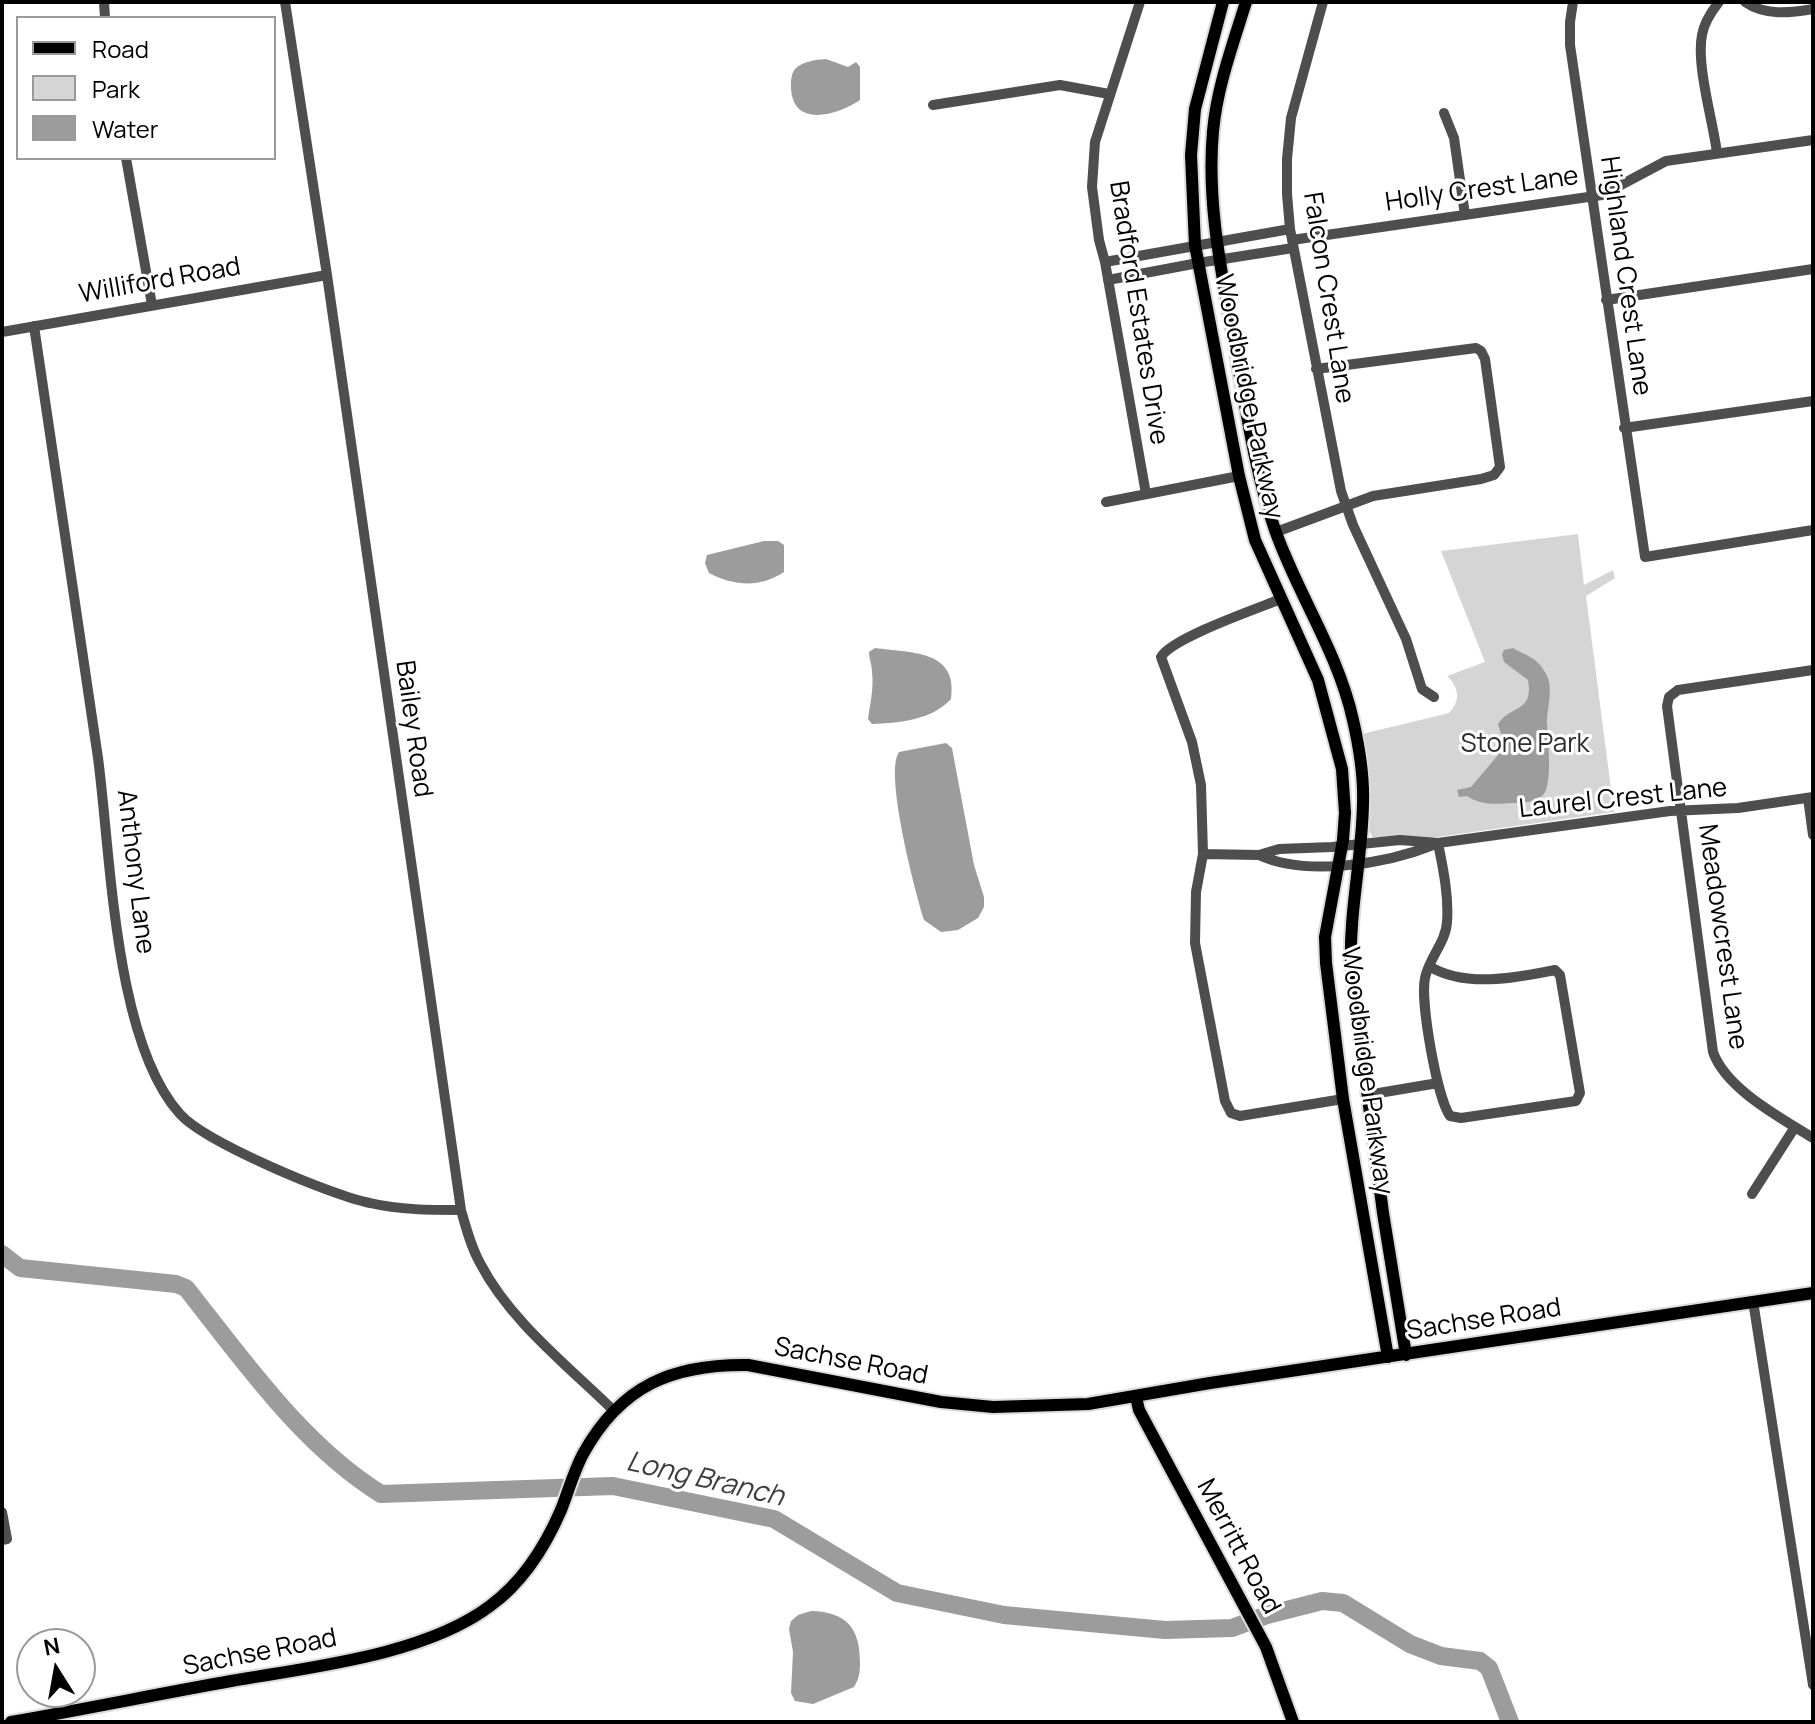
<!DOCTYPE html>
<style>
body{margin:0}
#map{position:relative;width:1815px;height:1724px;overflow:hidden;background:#fff;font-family:Manrope,sans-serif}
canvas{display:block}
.frame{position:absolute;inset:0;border:4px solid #000;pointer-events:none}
.legend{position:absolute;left:16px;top:16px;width:260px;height:144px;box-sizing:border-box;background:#fff;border:2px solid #999;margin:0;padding:10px 14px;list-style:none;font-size:24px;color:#000}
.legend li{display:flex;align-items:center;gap:16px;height:40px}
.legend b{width:40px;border:2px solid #999}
.north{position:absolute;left:16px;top:1628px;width:80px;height:80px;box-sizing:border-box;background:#fff;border:2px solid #999;border-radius:50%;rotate:349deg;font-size:22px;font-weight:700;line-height:32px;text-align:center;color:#000}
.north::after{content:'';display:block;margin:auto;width:28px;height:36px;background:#000;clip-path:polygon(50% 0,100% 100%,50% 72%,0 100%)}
</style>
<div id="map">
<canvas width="1815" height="1724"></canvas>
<div class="frame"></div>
<ul class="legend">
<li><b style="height:10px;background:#000"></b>Road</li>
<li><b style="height:22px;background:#d5d5d5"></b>Park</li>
<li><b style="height:22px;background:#9c9c9c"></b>Water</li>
</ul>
<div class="north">N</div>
</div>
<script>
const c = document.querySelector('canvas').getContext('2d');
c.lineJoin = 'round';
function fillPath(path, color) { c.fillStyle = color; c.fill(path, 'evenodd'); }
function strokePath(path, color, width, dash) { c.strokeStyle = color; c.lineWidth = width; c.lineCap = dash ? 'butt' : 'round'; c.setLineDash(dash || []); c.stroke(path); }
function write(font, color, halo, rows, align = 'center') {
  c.font = font + ' Manrope,sans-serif'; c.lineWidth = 6; c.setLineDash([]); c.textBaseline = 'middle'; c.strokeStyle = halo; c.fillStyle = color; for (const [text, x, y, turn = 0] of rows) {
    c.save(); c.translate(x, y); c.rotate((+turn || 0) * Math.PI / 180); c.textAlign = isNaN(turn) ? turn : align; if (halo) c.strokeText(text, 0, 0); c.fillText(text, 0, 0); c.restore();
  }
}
const green = new Path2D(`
 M1578 534 1584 585 1613 570 1615 578 1586 596 1614 812 1431 838 1372 837 1369 830 1368 786 1362 734 1449 713C1461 701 1459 687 1447 676L1485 662 1441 551Z`);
const water = new Path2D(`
 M826 59 848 67 856 62 860 67V100C836 116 792 128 791 87 791 81 791 74 795 69 803 61 815 60 826 59Z
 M764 541H778L784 545V572C760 588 734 586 709 573L705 563 707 555Z
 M875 648C909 653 959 649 951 699 932 720 899 723 872 724L868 719C870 704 874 688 872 672 872 665 869 659 869 652Z
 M1513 648C1527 656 1538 658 1546 674 1554 688 1547 707 1547 723 1548 739 1553 785 1543 795 1535 803 1524 802 1514 803 1495 804 1483 806 1467 796L1459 797 1457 790 1471 787 1498 755 1503 740 1498 724C1510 705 1534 713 1528 680L1504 662 1502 654 1504 650Z
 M946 743 952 748 974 865 984 897V907L978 918 958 930 941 932 924 920C915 891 884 773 899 752Z
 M811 1611C847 1612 860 1628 860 1663 860 1672 859 1679 854 1687L813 1704 795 1701 791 1693 793 1652 789 1629 791 1621 798 1615Z`);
const river = new Path2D(`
 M2 1254 20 1268 176 1284 186 1288C243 1360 302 1445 381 1494L613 1486 774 1519 897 1593 1004 1615 1165 1630 1232 1628 1267 1615 1322 1601 1343 1603 1410 1644 1441 1656 1480 1661 1489 1668 1510 1722`);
const minor = new Path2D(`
 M104 2 105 18
 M285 2 327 275 461 1210C466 1228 471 1247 480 1263 510 1321 567 1365 613 1410
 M1140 2 1095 142 1092 187 1099 240 1105 262 1146 494
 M1323 2 1291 118 1287 159V194L1290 229 1341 491 1353 525 1406 639 1422 689 1434 697
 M1573 2 1570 22V45L1645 557 1813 530
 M1745 2C1765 16 1790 13 1813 9
 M933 105 1060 85 1109 94
 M1444 113 1454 138 1465 215
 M1717 153C1713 121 1696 65 1702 35 1704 23 1711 12 1719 2
 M126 158 152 305
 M1292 240 1602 195 1666 161 1813 140
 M1105 262 1290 229
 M1108 280 1198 263 1293 248
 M1606 300 1813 269
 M34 326C55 470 77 614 98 758 111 855 114 1041 180 1114 205 1142 330 1195 370 1203 400 1210 430 1210 461 1210
 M2 332 327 275
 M1624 428 1813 401
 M1106 502 1239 476
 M1276 532 1373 496 1481 479 1494 475 1500 467 1485 359 1481 351 1476 348 1316 369
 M1281 599C1256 609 1172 638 1161 657L1192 742 1201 785 1203 854 1196 892 1195 943 1225 1101 1231 1113 1240 1116 1343 1099
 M1813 670 1678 690 1669 697 1667 706 1713 1052C1726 1089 1781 1118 1813 1138
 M1808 798 1813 835
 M1203 854 1259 855 1279 849 1332 847 1400 840 1438 843 1670 811 1738 808 1813 797
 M1259 855C1306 877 1386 864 1433 845
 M1429 966C1464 988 1516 978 1555 970L1560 975 1580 1093 1576 1101 1461 1118 1450 1116C1437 1098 1420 1001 1425 978 1429 958 1446 942 1447 922 1449 896 1443 868 1438 843
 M1367 1095 1438 1083
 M1752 1194 1795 1127
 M1753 1301 1813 1685
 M2 1512 7 1539 2 1540`);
const major = new Path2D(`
 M1223 2 1195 109 1191 155 1195 245 1239 476 1255 540 1318 680 1342 769 1345 813 1343 840 1325 937 1326 963 1343 1099 1388 1357
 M1246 2C1233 44 1217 87 1213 131 1206 208 1224 283 1237 359 1247 416 1256 475 1275 530 1298 595 1338 652 1353 720 1359 746 1364 777 1363 804 1362 859 1349 912 1351 967L1383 1213 1406 1355
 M1136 1397 1139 1410 1266 1647 1293 1722
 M11 1722C85 1709 158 1694 231 1681 311 1667 425 1655 490 1606 523 1582 545 1547 561 1510 568 1492 574 1471 583 1454 621 1385 673 1364 748 1365L941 1402 993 1407 1088 1404 1210 1383 1813 1293`);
const streetNames = [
 ["Holly Crest Lane",1482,190,-8],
 ["Highland Crest Lane",1625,276,82],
 ["Williford Road",160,281,-10],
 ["Falcon Crest Lane",1328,298,81],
 ["Bradford Estates Drive",1138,313,81],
 ["Woodbridge Parkway",1248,397,78],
 ["Bailey Road",413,729,82],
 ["Laurel Crest Lane",1623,799,-6],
 ["Anthony Lane",135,872,83],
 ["Meadowcrest Lane",1722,937,82],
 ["Woodbridge Parkway",1366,1071,82],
 ["Sachse Road",1484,1320,-9],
 ["Sachse Road",851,1362,11],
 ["Merritt Road",1238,1547,62],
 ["Sachse Road",260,1653,-11]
];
const parkNames = [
 ["Stone Park",1525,745]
];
const waterNames = [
 ["Long Branch",705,1480,13]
];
fillPath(green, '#d5d5d5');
fillPath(water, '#9c9c9c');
strokePath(river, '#9c9c9c', 18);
strokePath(major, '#dbdbdb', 16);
strokePath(minor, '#4e4e4e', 10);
strokePath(major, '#000', 12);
write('26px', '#000', '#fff', streetNames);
write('26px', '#2c2c2c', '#fff', parkNames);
write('italic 28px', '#3d3d3d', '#fff', waterNames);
</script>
